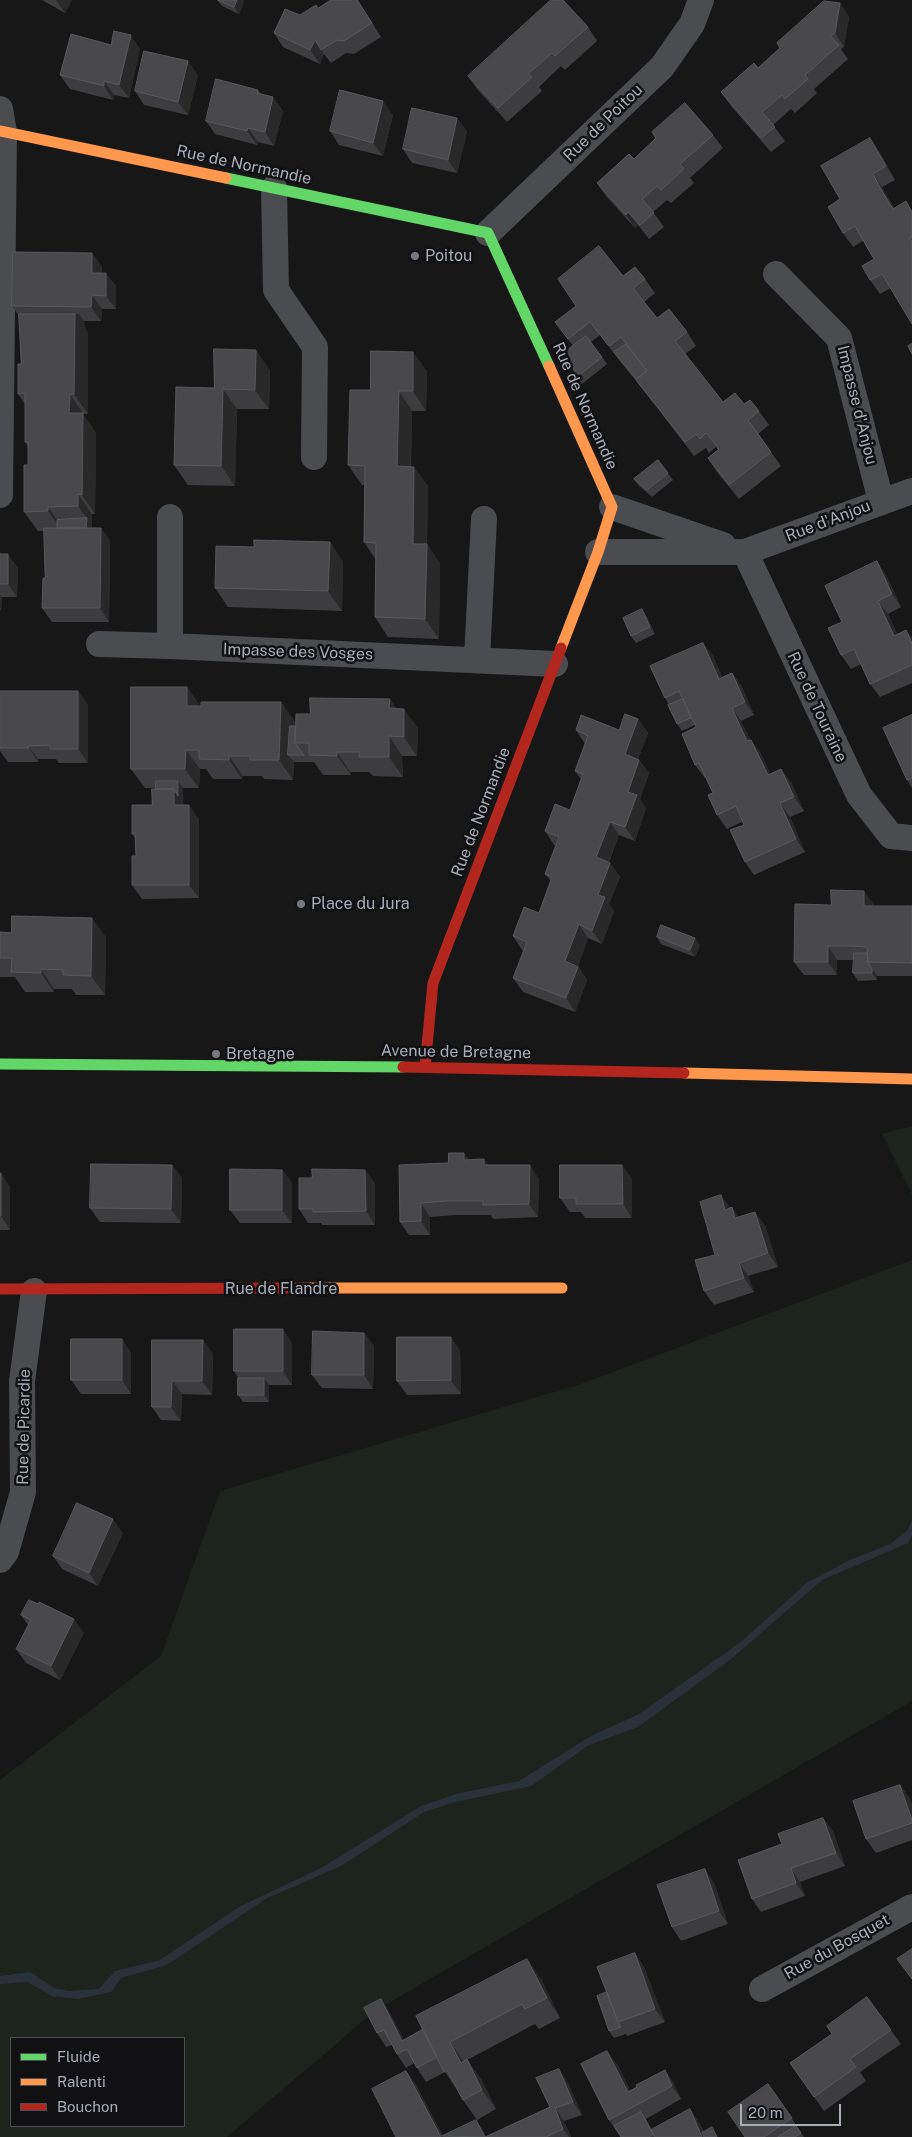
<!DOCTYPE html>
<style>
body{margin:0}
#map{position:relative;width:912px;height:2137px;overflow:hidden;background:#171717;font-family:"Public Sans",sans-serif}
canvas{display:block}
.legend{position:absolute;left:10px;top:2037px;width:175px;height:90px;box-sizing:border-box;background:#111113;border:1px solid #4d4f55;margin:0;padding:6px 9px;list-style:none;font-size:15px;color:#a8adb8}
.legend li{display:flex;align-items:center;gap:10px;height:25px}
.legend b{width:25px;border:1px solid #4d4f55}
.scale{position:absolute;left:740px;top:2104px;width:101px;height:22px;box-sizing:border-box;border:2px solid #a8adb8;border-top:0;padding-left:6px;font-size:15px;line-height:18px;white-space:nowrap;color:#a8adb8;-webkit-text-stroke:4px #111113;paint-order:stroke}
</style>
<div id="map">
<canvas width="912" height="2137"></canvas>
<ul class="legend">
<li><b style="height:6px;background:#63d668"></b>Fluide</li>
<li><b style="height:6px;background:#ff974d"></b>Ralenti</li>
<li><b style="height:6px;background:#b3261e"></b>Bouchon</li>
</ul>
<div class="scale">20 m</div>
</div>
<script>
const c = document.querySelector('canvas').getContext('2d');
c.lineJoin = 'round';
function fillPath(path, color) { c.fillStyle = color; c.fill(path, 'evenodd'); }
function strokePath(path, color, width, dash) { c.strokeStyle = color; c.lineWidth = width; c.lineCap = dash ? 'butt' : 'round'; c.setLineDash(dash || []); c.stroke(path); }
function write(font, color, halo, rows, align = 'center') {
  c.font = font + ' "Public Sans",sans-serif'; c.lineWidth = 5; c.setLineDash([]); c.textBaseline = 'middle'; c.strokeStyle = halo; c.fillStyle = color; for (const [text, x, y, turn = 0] of rows) {
    c.save(); c.translate(x, y); c.rotate((+turn || 0) * Math.PI / 180); c.textAlign = isNaN(turn) ? turn : align; if (halo) c.strokeText(text, 0, 0); c.fillText(text, 0, 0); c.restore();
  }
}
const green = new Path2D(`
 M912 1126V1195L882 1134Z
 M912 1260V1701L376 2010 227 2137H0V1780L161 1656 220 1491 578 1385ZM11 2038H184V2126H11Z`);
const water = new Path2D(`
 M912 1520V1535L908 1543 822 1580 731 1659 638 1727 589 1745 531 1786 451 1803 424 1812 341 1866 267 1898 167 1965 121 1978 111 1992 78 1999 52 1996 28 1982 0 1984V1976L30 1972 54 1988 69 1991 99 1989 115 1971 160 1960 239 1907 323 1867 421 1806 456 1794 519 1781 591 1736 639 1714 741 1642 808 1582 850 1560 890 1544 908 1530Z`);
const street = new Path2D(`
 M0 109 4 132 0 495
 M274 188 276 290 315 347 314 457
 M488 233 662 67 692 24 701 0
 M776 274 839 338 881 501
 M612 507 723 545
 M170 517V646L555 664
 M598 552H745L912 491
 M745 552 859 795 891 836 912 838
 M99 644 170 646
 M477 659 484 519
 M0 1560 6 1552 23 1492 22 1381 34 1291
 M762 1989 912 1907`);
const fast = new Path2D(`
 M226 178 488 233 549 366
 M0 1064 403 1067`);
const slow = new Path2D(`
 M0 131 226 178
 M549 366 612 507 598 552 561 648
 M684 1073 912 1079
 M304 1288H562`);
const jam = new Path2D(`
 M403 1067 684 1073
 M425 1067 433 983 561 648
 M0 1289 304 1288`);
const wall = new Path2D(`
 M42 0H72L65 13Z
 M217 0H243L244 1 239 14 222 6Z
 M358 0 381 37 354 54 346 53 331 63 324 54 320 64 283 47 274 33 300 15 318 8Z
 M840 3 849 17 844 47 841 49 848 59 814 89 817 93 795 113 791 109 773 125 785 141 771 152 731 106 721 92 758 68 780 48 777 43Z
 M588 27 597 41 565 70 561 66 539 87 542 91 507 122 477 89 468 76Z
 M111 45 140 49 129 98 114 95 113 100 70 89 60 75Z
 M198 75 188 115 144 105 135 91Z
 M258 90 261 94 273 97 283 111 274 146 258 142 257 145 215 134 206 121Z
 M393 115 383 156 339 145 330 131Z
 M457 118 467 132 457 173 412 163 403 149Z
 M713 135 723 148 690 178 694 183 671 203 667 200 653 212 664 227 649 239 638 225 635 228 606 196 597 183 634 159Z
 M879 151 895 180 882 187 892 205 894 208 912 210V324L891 288 880 294 870 280 874 259 863 241 853 247 843 233 840 199Z
 M92 253 102 267V273L116 286V309H102L101 321H84L85 328 88 334V414H83L96 433 95 514H92V528H101L110 541 109 622H52L42 608 45 578 44 531H38L24 512 28 465V446L25 442V404L18 394 21 364 19 316 12 306Z
 M623 276 645 279 655 293 644 302 657 318 687 332 696 346 685 354 723 402 744 404 759 411 769 425 758 434 781 466 739 499 717 472 708 458 718 450 716 447 709 453 706 448 694 456 638 383 619 360 600 335 591 342 607 364 582 384 577 377 573 346 555 322Z
 M270 370 269 409H237L235 486 188 485 174 465 214 388Z
 M427 371 426 411H412L411 467 428 486 427 544 440 563 439 639 388 637 375 617 376 560 364 542 365 485H362L348 465 370 390Z
 M658 460 673 480 652 497 639 486 634 479Z
 M330 542 343 562 342 611 228 607 215 588 254 547Z
 M0 553 18 568 17 597H2L1 610H0Z
 M886 575 901 607 888 614 897 634 906 630 912 638V683L880 697 870 684 861 664 851 669 841 655 842 622Z
 M642 609 647 617 655 634 636 643 631 636Z
 M703 643 713 656 722 677 732 673 742 687 754 715 741 721 750 740H751L761 754 770 774 791 782 804 811 790 817 805 852 754 875 745 862 744 825 742 822 727 829 717 815 713 793 706 778H705L695 765 696 727 695 725 682 731 677 724 669 705 665 698Z
 M187 687 200 706 281 702 295 722 294 726 310 714 396 708 418 728 417 756H402L403 777 373 776 369 772H350L351 775H323L314 762H294L293 780 264 779 262 776H243L242 779H213L206 769H200L199 788H183V805L199 819V898L142 899 132 885 136 856 135 838 132 834 152 805 156 788H145L131 769Z
 M0 691 88 705V763H59L56 759H38V762H8L0 751Z
 M912 715V788L907 780Z
 M638 719 648 733 638 759 639 760 649 773 640 799 646 808 635 841 619 835 609 862 610 863 620 877 609 904 614 911 602 944 588 938 578 966 587 980 575 1012 523 992 513 978 524 951 522 950 513 936 539 913 551 881 545 874 556 846 554 845 545 831 570 810 581 779 575 771 585 744 576 730H619Z
 M874 904V906H912V976H877V980L858 981 853 973 854 960H837V975H804L794 962Z
 M0 932 106 937 105 995H76L72 989H54V992H25L15 977H0Z
 M657 937 700 945 695 957 661 944Z
 M484 1159 488 1165 539 1179 538 1217 493 1219 491 1215H456L430 1217V1235H409L400 1222 448 1163 469 1160Z
 M172 1165 182 1178 181 1223 100 1222 90 1208Z
 M282 1170 292 1183V1223H240L230 1210Z
 M0 1173 10 1187V1230H0Z
 M632 1178V1218H585L581 1212H570L560 1198Z
 M375 1183V1225H322L321 1223H308L299 1209Z
 M721 1195 730 1208 739 1217 765 1225 778 1267 748 1276 754 1292 714 1305 704 1291 715 1255Z
 M364 1333 374 1346 373 1389 322 1388 312 1375Z
 M122 1339 131 1353V1394H81L71 1380Z
 M203 1340 213 1354 212 1395 182 1394 181 1421 161 1420 152 1407Z
 M292 1343V1385H268L269 1402H243L238 1395V1378L234 1371Z
 M460 1350 461 1394 407 1395 397 1381Z
 M123 1533 98 1586 62 1569 53 1556Z
 M21 1615 84 1633 60 1680 26 1663 16 1649 28 1625Z
 M900 1785 910 1799 912 1805V1840L876 1853 866 1839Z
 M823 1818 833 1831 845 1866 800 1882 805 1896 761 1912 752 1899 782 1844Z
 M705 1869 714 1883 728 1924 681 1941 672 1927Z
 M635 1953 644 1967 665 2022 627 2036 626 2034 614 2038 609 2031 607 1992Z
 M541 1979 560 2018 539 2029 535 2024 467 2060 481 2079 496 2109 477 2120 463 2100 458 2091 445 2072 426 2082 414 2063 406 2068 397 2054 392 2045 386 2047 377 2033 390 2013 404 2040Z
 M867 1997 901 2044 860 2072 866 2081 824 2111 790 2063 832 2034Z
 M617 2064 630 2091 665 2070 674 2084 681 2099 646 2119 652 2130 690 2109 699 2123 704 2132 718 2137H621L609 2120Z
 M406 2071 416 2085 443 2136 481 2127 486 2137 550 2107 568 2083 582 2115 564 2121 571 2137H396Z
 M768 2084 801 2132V2133L804 2137H745Z`);
const shadedWall = new Path2D(`
 M56 0H72L65 13Z
 M237 0H243L244 1 239 14 234 7Z
 M840 3 849 17 844 47 835 33Z
 M131 35 140 49 129 98 119 85Z
 M315 40 324 54 320 64 310 50Z
 M188 61 198 75 188 115 178 102Z
 M104 81 114 95 113 100 104 86Z
 M273 97 283 111 274 146 265 132Z
 M383 101 393 115 383 156 373 143Z
 M457 118 467 132 457 173 448 160Z
 M248 128 258 142 257 145 247 131Z
 M870 138 879 151 895 180 886 166Z
 M873 174 882 187 903 223 893 209Z
 M628 212 638 225 635 228 626 215Z
 M92 253 102 267 101 287 92 273Z
 M106 273 116 286V309L106 296Z
 M92 295 102 309 101 321 91 307Z
 M75 314H79L84 321 85 328 88 334V414L74 394Z
 M256 350 270 370 269 409 255 390Z
 M413 352 427 371 426 411 413 391Z
 M223 389 237 409 235 486 221 466Z
 M399 391 412 411 410 485 397 466Z
 M70 394 96 433 95 514 82 495 69 413Z
 M414 467 428 486 427 544 440 563 439 639 425 619 413 544Z
 M78 494 92 514V525L78 506Z
 M48 507 62 527V531L48 511Z
 M87 518 92 525 91 540 86 533Z
 M101 528 110 541 109 622 100 608Z
 M330 542 343 562 342 611 328 591Z
 M8 554 18 568 17 597 8 584Z
 M877 561 886 575 901 607 892 594Z
 M0 595 2 597 1 610 0 608Z
 M878 601 888 614 904 649 894 636Z
 M642 609 647 617 655 634 650 627Z
 M906 630 912 638V643Z
 M703 643 713 656 729 692 719 679Z
 M732 673 742 687 754 715 745 702Z
 M187 687 201 707 187 706Z
 M78 691 88 705V763L78 749Z
 M390 699 403 718 389 708Z
 M281 702 295 722 294 755H288L294 762 293 780 279 760Z
 M732 708 741 721 757 755 747 741Z
 M404 709 418 728 417 756 404 737Z
 M638 719 648 733 635 767 625 754Z
 M389 736 402 756 403 777 389 757Z
 M751 740 761 754 777 789 768 775Z
 M28 746 38 759V762L29 748Z
 M186 750 200 769 199 788 185 769Z
 M337 752 350 772 351 775 337 756Z
 M229 756 243 776 242 779 229 760Z
 M639 760 649 773 640 799 646 808 635 841 625 827 628 792Z
 M781 769 791 782 804 811 794 797Z
 M178 781 183 788 184 818 174 805V789Z
 M780 803 790 817 805 852 796 839Z
 M189 805 199 819V898L189 885Z
 M610 822 619 835 605 871 596 857Z
 M610 863 620 877 609 904 614 911 602 944 592 931 598 895Z
 M864 891 874 904V920L864 906Z
 M92 918 106 937 105 995 91 976Z
 M579 924 588 938 575 975 565 961Z
 M695 938 700 945 695 957 690 950Z
 M828 946 837 960V975L828 962Z
 M578 967 587 980 575 1012 566 998Z
 M41 969 54 989V992L41 973Z
 M872 969 877 976V980L872 973Z
 M464 1153 474 1166 464 1160Z
 M484 1159 494 1173 484 1165Z
 M172 1165 182 1178 181 1223 171 1209Z
 M530 1165 539 1179 538 1217 529 1204Z
 M622 1165 632 1178V1218L623 1204Z
 M282 1170 292 1183V1223L282 1210Z
 M365 1170 375 1183V1225L366 1211Z
 M1 1173 10 1187V1230L1 1216Z
 M721 1195 730 1208 725 1210Z
 M421 1203 430 1217V1235L421 1221Z
 M732 1207 742 1221 735 1218Z
 M755 1212 765 1225 778 1267 768 1253Z
 M739 1263 748 1276 754 1292 744 1278Z
 M283 1329 292 1343V1385L283 1371Z
 M364 1333 374 1346 373 1389 364 1375Z
 M451 1337 460 1350 461 1394 451 1380Z
 M122 1339 131 1353V1394L122 1380Z
 M203 1340 213 1354 212 1395 202 1381Z
 M264 1378 269 1385V1402L264 1395Z
 M172 1381 182 1394 181 1421 171 1407Z
 M113 1519 123 1533 98 1586 89 1573Z
 M74 1619 84 1633 60 1680 51 1666Z
 M900 1785 910 1799 912 1805V1820Z
 M823 1818 833 1831 845 1866 836 1853Z
 M791 1868 800 1882 805 1896 796 1883Z
 M705 1869 714 1883 728 1924 719 1911Z
 M635 1953 644 1967 665 2022 655 2009Z
 M527 1959 541 1979 560 2018 547 1998Z
 M381 1999 390 2013 412 2055 402 2041Z
 M450 2042 464 2062 461 2063Z
 M607 2051 617 2064 638 2105 628 2092Z
 M467 2059 481 2079 496 2109 482 2090Z
 M559 2069 568 2083 582 2115 573 2102Z
 M665 2070 674 2084 681 2099 672 2086Z
 M406 2071 416 2085 443 2137H441Z
 M555 2108 564 2121 571 2137H569L563 2129Z
 M690 2109 699 2123 706 2137H702Z
 M476 2120 481 2127 486 2137H485Z`);
const building = new Path2D(`
 M218 0H237L234 7Z
 M331 0H357L372 23 344 41 337 40 321 50 315 40 310 50 274 33 285 9 300 15 316 5 318 8Z
 M551 0H563L588 27 555 56 552 53 528 74 532 77 498 108 468 76Z
 M824 1 840 3 835 33 830 36 839 45 805 75 808 79 785 99 782 95 762 112 775 127 761 138 721 92 754 63 758 68 780 48 777 43Z
 M114 31 131 35 119 85 104 81V86L60 75 71 34 111 45Z
 M144 51 188 61 178 102 135 91Z
 M216 79 258 90 257 93 273 97 265 132 248 128 247 131 206 121Z
 M340 90 383 101 373 143 330 131Z
 M685 103 713 135 680 164 684 169 661 190 657 186 642 199 654 213 640 225 628 212 626 215 597 183 629 154 634 159 656 138 652 132Z
 M412 108 457 118 448 160 403 149Z
 M870 138 886 166 873 174 882 191 893 209 906 201 912 212V237L910 238 912 242V324L882 274 870 280 862 266 874 259 855 226 843 233 828 207 840 199 821 166Z
 M599 246 623 276 635 267 645 279 633 288 657 318 669 309 687 332 675 341 723 402 735 393 744 404 750 400 759 411 748 420 771 452 729 485 708 458 719 449 706 433 700 439 696 434 685 442 636 380 647 371 621 337 609 346 590 322 568 339 555 322 576 306 558 279Z
 M13 252 92 253V273H106V296L92 295 91 307 12 306Z
 M19 314H75L74 394H70L69 413H83L82 495 78 494V506L48 507V511L24 512V465H28V442H25V393L18 394V364H21Z
 M586 336 602 357 577 377 565 352Z
 M626 344 647 371 636 379 614 352Z
 M912 344V354L908 346Z
 M214 349 256 350 255 390 223 389 221 466 174 465 176 387 214 388Z
 M371 351 413 352V391H399L397 466 414 467 413 544H427L425 619 375 617 376 543 364 542 365 466 348 465 350 390H370Z
 M658 460 668 473 647 490 634 479Z
 M87 518 86 528H57V520Z
 M44 528H101L100 608H42L43 578H45Z
 M254 540 330 542 328 591 215 588 216 546 254 547Z
 M0 554H8V584H0Z
 M877 561 892 594 878 601 894 636 906 630 912 643V665L870 684 854 649 841 655 828 628 842 622 825 586Z
 M642 609 650 627 631 636 623 618Z
 M703 643 719 679 732 673 745 702 732 708 747 741 751 740 768 775 781 769 794 797 780 803 796 839 745 862 730 830 744 825 736 806 717 815 708 795 713 793 699 763 695 765 682 734 696 727 679 691 665 698 650 666Z
 M131 687H187V706H201V702H281L279 760H250V756H229V760L199 759V750H186L185 769H131Z
 M0 691H78V749H50V745L28 746 29 748H0Z
 M310 698 390 699 389 708 404 709V737L389 736V757H359V752H337V756L309 755V743H295L296 714H310Z
 M683 699 691 718 677 724 668 705Z
 M625 714 638 719 625 754 639 760 628 792 637 795 625 827 610 822 596 857 610 863 598 895 605 897 592 931 579 924 565 961 578 967 566 998 513 978 527 942 513 936 524 907 539 913 552 877 545 874 559 837 545 831 555 804 570 810 583 774 575 771 588 736 576 730 581 715 619 730Z
 M912 715V778L907 780 883 728Z
 M290 726H295V743L304 755H288Z
 M156 781H178V796L174 789H156Z
 M152 789H174V805H189V885H132V856H136L135 833 132 834V805H152Z
 M831 890 864 891V906H912V963L868 962 867 947 849 946H828V962H794L795 904 831 905Z
 M12 916 92 918 91 976 63 975V970L41 969V973L11 972 12 958H0V932L11 933Z
 M661 925 695 938 690 950 657 937Z
 M854 953H867L868 962 872 969V973H853Z
 M449 1153H464V1160L484 1159V1165H530L529 1204 483 1205V1201H447L421 1203V1221L400 1222 399 1165 448 1163Z
 M91 1164 172 1165 171 1209 90 1208Z
 M560 1165H622L623 1204H576V1198H560Z
 M230 1169 282 1170V1210H230Z
 M312 1169 365 1170 366 1211 313 1212V1209H299V1178H312Z
 M0 1173H1V1216H0Z
 M721 1195 725 1210 732 1207 735 1218 755 1212 768 1253 739 1263 744 1278 704 1291 695 1260 715 1255 700 1202Z
 M234 1329H283V1371H234Z
 M313 1331 364 1333V1375H312Z
 M397 1337H451V1380L397 1381Z
 M71 1339H122V1380H71Z
 M152 1340H203L202 1381H172L171 1407H152Z
 M238 1378H264V1395H238Z
 M77 1503 113 1519 89 1573 53 1556Z
 M29 1600 38 1604 39 1602 74 1619 51 1666 16 1649 31 1620 21 1615Z
 M900 1785 912 1820V1823L866 1839 853 1801Z
 M823 1818 836 1853 791 1868 796 1883 752 1899 738 1860 782 1844 778 1834Z
 M705 1869 719 1911 672 1927 657 1885Z
 M912 1949V1979L897 1959Z
 M635 1953 655 2009 618 2022 597 1967Z
 M527 1959 547 1998 525 2009 522 2004 450 2042 461 2063 467 2059 482 2090 463 2100 447 2070 444 2072 416 2016Z
 M607 1992 618 2022 621 2027 609 2031 597 1996Z
 M867 1997 891 2030 850 2059 856 2067 814 2097 790 2063 832 2034 827 2026Z
 M381 1999 402 2041 423 2029 437 2057 417 2068 407 2049 397 2054 384 2030 377 2033 364 2008Z
 M607 2051 628 2092 637 2087 636 2085 665 2070 672 2086 609 2120 581 2064Z
 M559 2069 573 2102 555 2108 563 2129 546 2137H485L550 2107 536 2078Z
 M406 2071 441 2137H396L372 2089Z
 M768 2084 792 2118 764 2137H745L728 2112Z
 M690 2109 702 2137H655L651 2130Z
 M641 2112 653 2134 649 2137H621L614 2126Z
 M476 2120 485 2137 442 2136Z
 M796 2126 801 2133 795 2137H778Z
 M712 2127 717 2137H704L702 2133Z`);
const markers = [
 [415,256,5,"#757880"],
 [301,904,5,"#757880"],
 [216,1054,5,"#757880"]
];
const streetNames = [
 ["Rue de Poitou",603,123,-44],
 ["Rue de Normandie",244,165,12],
 ["Impasse d'Anjou",857,405,76],
 ["Rue de Normandie",585,406,66],
 ["Rue d'Anjou",828,521,-21],
 ["Impasse des Vosges",298,652,2],
 ["Rue de Touraine",817,707,65],
 ["Rue de Normandie",481,812,-69],
 ["Avenue de Bretagne",456,1052,1],
 ["Rue de Flandre",281,1289],
 ["Rue de Picardie",24,1427,-89],
 ["Rue du Bosquet",837,1947,-29]
];
const poiNames = [
 ["Poitou",425,256],
 ["Place du Jura",311,904],
 ["Bretagne",226,1054]
];
fillPath(green, '#1d241e');
fillPath(water, '#2a3239');
strokePath(street, '#4b4c50', 26);
strokePath(fast, '#63d668', 11);
strokePath(slow, '#ff974d', 11);
strokePath(jam, '#b3261e', 11);
fillPath(wall, '#3d3d3f');
fillPath(shadedWall, '#29292a');
fillPath(building, '#49494c');
strokePath(building, '#58595d', 1);
for (const [x, y, r, color] of markers) { const dot = new Path2D(); dot.arc(x, y, r, 0, 2 * Math.PI); c.fillStyle = color; c.fill(dot); strokePath(dot, '#111113', 2); }
write('16px', '#a8adb8', '#111113', streetNames);
write('16px', '#a8adb8', '#111113', poiNames, 'left');
</script>
